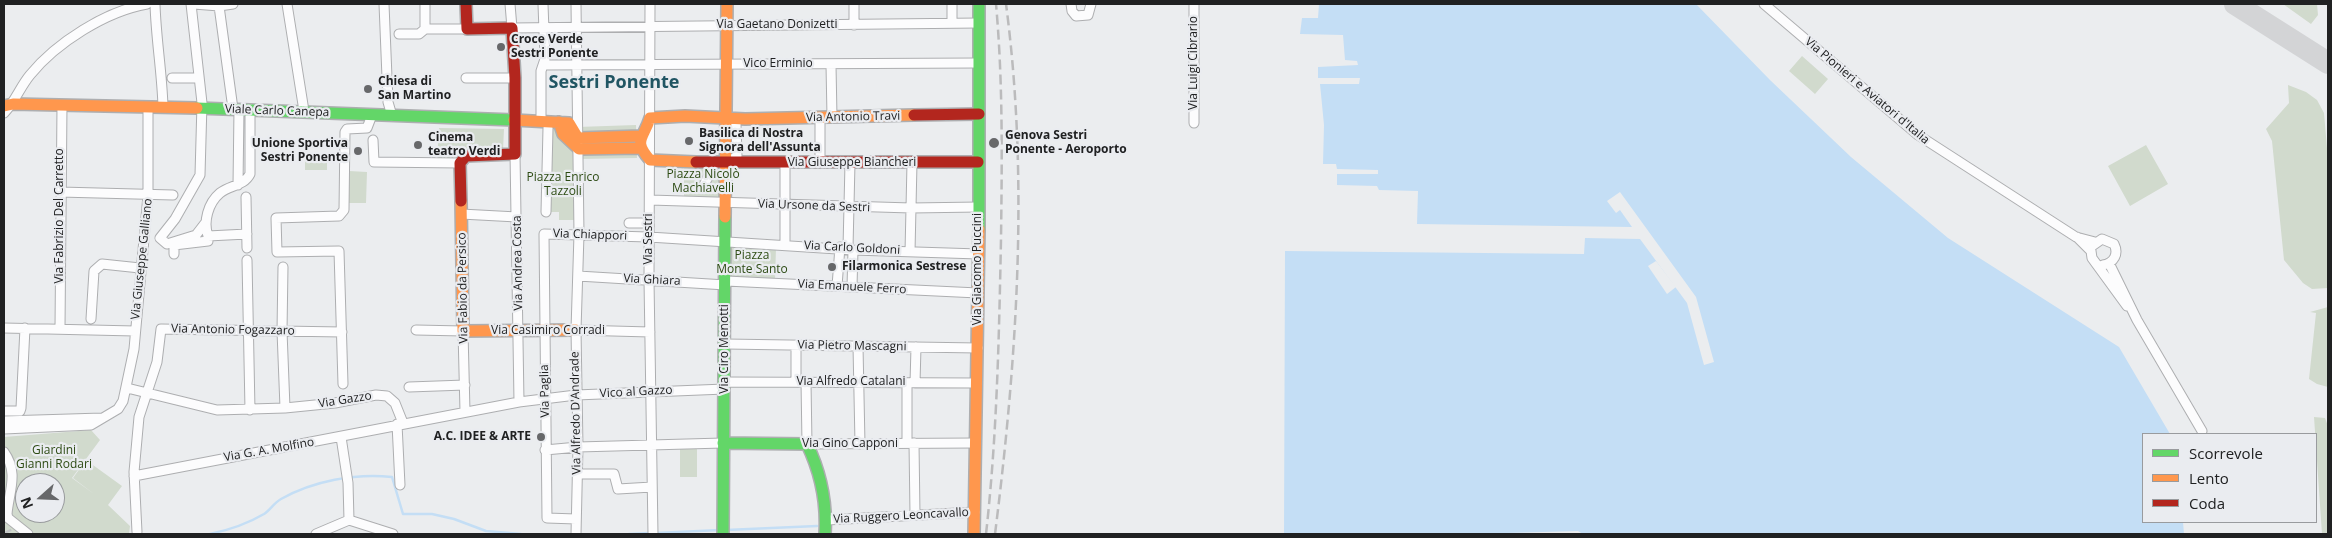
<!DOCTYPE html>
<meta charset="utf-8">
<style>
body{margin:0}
#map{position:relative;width:2332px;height:538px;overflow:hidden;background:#ebedef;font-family:"Open Sans",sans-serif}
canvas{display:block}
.frame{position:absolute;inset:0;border:5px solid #202122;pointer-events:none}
.legend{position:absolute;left:2142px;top:433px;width:175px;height:90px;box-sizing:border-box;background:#eaecf0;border:1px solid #999b9e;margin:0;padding:6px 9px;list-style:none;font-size:15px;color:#202122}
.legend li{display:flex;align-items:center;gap:10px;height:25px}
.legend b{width:25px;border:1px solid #999b9e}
.north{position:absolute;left:15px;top:473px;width:50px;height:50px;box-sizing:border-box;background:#eaecf0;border:1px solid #999b9e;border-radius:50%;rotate:250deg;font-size:14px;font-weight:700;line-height:20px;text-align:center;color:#202122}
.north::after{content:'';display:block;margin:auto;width:18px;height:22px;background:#67686a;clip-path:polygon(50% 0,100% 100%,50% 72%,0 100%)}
</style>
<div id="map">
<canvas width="2332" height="538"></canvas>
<div class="frame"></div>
<ul class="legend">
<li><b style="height:6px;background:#63d668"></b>Scorrevole</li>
<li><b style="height:6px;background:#ff974d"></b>Lento</li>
<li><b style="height:6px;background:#b3261e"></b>Coda</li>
</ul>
<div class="north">N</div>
</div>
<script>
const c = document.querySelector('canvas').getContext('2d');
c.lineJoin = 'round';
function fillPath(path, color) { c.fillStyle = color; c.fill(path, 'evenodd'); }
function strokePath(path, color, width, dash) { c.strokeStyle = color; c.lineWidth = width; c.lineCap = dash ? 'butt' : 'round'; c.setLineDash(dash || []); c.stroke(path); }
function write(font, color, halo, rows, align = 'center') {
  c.font = font + ' "Open Sans",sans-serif'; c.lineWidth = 4.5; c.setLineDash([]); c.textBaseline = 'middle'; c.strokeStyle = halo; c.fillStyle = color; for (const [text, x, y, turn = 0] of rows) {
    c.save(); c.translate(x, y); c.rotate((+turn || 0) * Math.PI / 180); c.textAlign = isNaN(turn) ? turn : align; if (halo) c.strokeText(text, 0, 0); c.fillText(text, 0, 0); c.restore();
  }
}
const green = new Path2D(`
 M2283 4H2317L2318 15 2311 24Z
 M1802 56 1828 79 1815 94 1789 71Z
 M2288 85 2306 92 2317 100 2324 113 2328 160V288L2312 289 2303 283 2284 260 2272 141 2266 129 2289 103Z
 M636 125 637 158 579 159V220H559V212H546L548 128Z
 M439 128 504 129 503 150 459 154 456 158 437 159Z
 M2146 145 2168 184 2130 206 2108 166Z
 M305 153 327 154V170H305Z
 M684 164 722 165 723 199H684Z
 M349 171 367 172 366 203H349Z
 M730 247 776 248 775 280 729 279Z
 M2328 307V387L2317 384 2309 379 2316 313 2310 312Z
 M2314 417 2325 418 2328 426V534H2322Z
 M91 430 100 440 72 478 94 494 73 478 86 460 122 486 108 505 130 526 129 534H7L4 532V437ZM25 483H55V513H25Z
 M680 447H697V477H680Z`);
const water = new Path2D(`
 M1319 4H1696L1770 80 1851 157 1948 238 2119 347 2170 434H2143V522H2183L2184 534H1583L1578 531 1472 534H1284L1285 251 1584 254 1585 238 1640 239 1687 303 1704 365 1714 362 1696 297 1620 192 1607 201 1616 213 1620 210 1632 227 1417 224 1418 191 1379 190 1377 186 1337 185V174H1378V170L1337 169 1336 164H1323L1324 125 1320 84H1359L1360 78H1318V67L1358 65 1357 61 1345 60 1343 35 1300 34 1302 18H1318Z`);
const pier = new Path2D(`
 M1656 261 1676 287 1667 294 1648 266Z`);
const stream = new Path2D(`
 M726 530 817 526
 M656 533 720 530
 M210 534C229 530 247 524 264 514 270 510 274 503 281 499 313 481 355 473 392 477L403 514H432L454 519 486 531 521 534
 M629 534 650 533`);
const taxiway = new Path2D(`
 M2235 4 2328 63`);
const highwayTunnel = new Path2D(`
 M4 532 5 534`);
const street = new Path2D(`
 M155 4C156 39 162 72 163 107
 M191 4 202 103 200 175 175 219 160 238 167 244 196 235 206 222
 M194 4 219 6 233 4
 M287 4 304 111
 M384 4 388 102 392 116
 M425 4V29
 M510 4 512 28 979 23
 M650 4 649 280 653 534
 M1071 4 1072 11 1076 16 1088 15 1091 4
 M1764 4 1918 135 2076 237 2095 242
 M219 6 233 109
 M952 23V4
 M854 25V4
 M399 34H419L425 29H467
 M543 65 979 63
 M831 65 832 117
 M172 78H199
 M466 78H515
 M4 113C15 102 20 87 30 75 56 43 106 11 147 4
 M820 117V163
 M541 121V71L545 59 543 4
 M1194 123V4
 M373 140 374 162 460 163
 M515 154 519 402
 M726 163 737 156 736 124 727 118
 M238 185 239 109
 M703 187 715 163
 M60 192 173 195
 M246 197 247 248
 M650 200 911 208 979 207
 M546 212 548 128
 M461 214 517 217
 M629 223H649
 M247 234 208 236C203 222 208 203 220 193 230 185 244 186 250 174V109
 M2077 237 2091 251 2092 258 2127 306
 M785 245V163
 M2092 246 2102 239 2114 244C2119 254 2114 263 2103 265
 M848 248 850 163
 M910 252 912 163
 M174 254V245L208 241V236
 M247 260 250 410
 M2109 263 2137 320 2202 431
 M283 267 282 331 285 408
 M578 276 726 285
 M726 281 978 293
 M837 286 840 247
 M852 287 853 250
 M91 319 94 271 102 264 140 268
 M4 328 135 331
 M60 328 62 105
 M416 330 463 331 465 412
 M576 330 650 332
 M726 344 978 348
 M796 345V382
 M858 346 860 444
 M725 382 977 383
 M806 382 807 444 976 443
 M915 383 916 347
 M343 384 339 251 277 252 276 218 339 216 344 210 345 132 347 129 367 128 372 115
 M409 387 465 385
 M127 388 217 410 285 408 335 403 376 395 387 396 395 403 403 423
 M4 411H20L21 408 25 328
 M4 421 102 418
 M397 424 400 485
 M4 429 91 425 118 409 123 401 134 349 148 195V107
 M341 437 348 483 349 520
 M907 443V383
 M914 443 915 515
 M545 450 578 447 723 443
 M4 452C19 473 9 491 7 514L8 518 28 534
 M577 474H614L618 489 652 487
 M134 476 519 402 576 395 725 389
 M576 519 547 518 544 234 649 237 853 250 979 254
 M349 520 393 534
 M827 520 975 512
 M137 532 134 472 139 417 157 362 161 329 342 332
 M316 534 349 520
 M576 534 578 447 576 330 579 234 576 4`);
const fast = new Path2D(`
 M979 4V229
 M197 108 514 120
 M723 443 807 444C821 473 827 502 825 534
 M723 534 725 217`);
const slow = new Path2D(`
 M4 106 13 104 197 108
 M514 120 569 123 578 138 640 136
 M559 122 563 134 579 149 640 148
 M696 162 650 160C633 140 643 140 650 118L685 116 745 119 914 115
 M461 201 463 331 576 330
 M725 217 727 4
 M974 534 979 229`);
const jam = new Path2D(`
 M914 115 979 114
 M696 162H978
 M461 201 460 163 466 156 515 154V78L512 28 467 29 466 4`);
const rail = new Path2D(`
 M986 534C997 436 999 338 1001 239 1002 160 1003 82 996 4
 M995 534C1017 359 1029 179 1006 4`);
const markers = [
 [501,47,5,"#67686a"],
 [368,89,5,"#67686a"],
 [689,141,5,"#67686a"],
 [994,143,6,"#67686a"],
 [418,145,5,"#67686a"],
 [358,151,5,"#67686a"],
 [832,267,5,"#67686a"],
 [541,437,5,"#67686a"]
];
const streetNames = [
 ["Via Gaetano Donizetti",777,25],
 ["Via Luigi Cibrario",1194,63,-90],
 ["Vico Erminio",778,64],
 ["Via Pionieri e Aviatori d'Italia",1867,91,40],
 ["Viale Carlo Canepa",277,111,2],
 ["Via Antonio Travi",853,117,-1],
 ["Via Giuseppe Biancheri",852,163],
 ["Via Ursone da Sestri",814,206,2],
 ["Via Fabrizio Del Carretto",60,216,-90],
 ["Via Chiappori",590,235,2],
 ["Via Sestri",649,239,-90],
 ["Via Carlo Goldoni",852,248,3],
 ["Via Giuseppe Galliano",142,259,-84],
 ["Via Andrea Costa",518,263,-91],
 ["Via Giacomo Puccini",978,269,-90],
 ["Via Ghiara",652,280,3],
 ["Via Emanuele Ferro",852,287,3],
 ["Via Fabio da Persico",463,288,-91],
 ["Via Antonio Fogazzaro",233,330,1],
 ["Via Casimiro Corradi",548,331],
 ["Via Pietro Mascagni",852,346,1],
 ["Via Ciro Menotti",725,349,-90],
 ["Via Alfredo Catalani",851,382],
 ["Via Paglia",545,391,-91],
 ["Vico al Gazzo",636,392,-3],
 ["Via Gazzo",345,400,-9],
 ["Via Alfredo D'Andrade",576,413,-91],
 ["Via Gino Capponi",850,444],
 ["Via G. A. Molfino",269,450,-10],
 ["Via Ruggero Leoncavallo",901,516,-3]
];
const poiNames = [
 ["Croce Verde",511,40],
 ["Sestri Ponente",511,54],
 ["Chiesa di",378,82],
 ["San Martino",378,96],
 ["Basilica di Nostra",699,134],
 ["Signora dell'Assunta",699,148],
 ["Genova Sestri",1005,136],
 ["Ponente - Aeroporto",1005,150],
 ["Cinema",428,138],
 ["teatro Verdi",428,152],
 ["Unione Sportiva",348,144,"right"],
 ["Sestri Ponente",348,158,"right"],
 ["Filarmonica Sestrese",842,267],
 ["A.C. IDEE & ARTE",531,437,"right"]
];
const parkNames = [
 ["Piazza Nicolò",703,175],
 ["Machiavelli",703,189],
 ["Piazza Enrico",563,178],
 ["Tazzoli",563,192],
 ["Piazza",752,256],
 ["Monte Santo",752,270],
 ["Giardini",54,451],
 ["Gianni Rodari",54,465]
];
const districtNames = [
 ["Sestri Ponente",614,83]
];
fillPath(green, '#d1dacd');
fillPath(water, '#c4def5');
fillPath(pier, '#ebedef');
strokePath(stream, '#c4def5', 2.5);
strokePath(taxiway, '#d3d4d6', 22);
strokePath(highwayTunnel, '#c2c4c6', 15, [15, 8]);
strokePath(street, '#adaeb0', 11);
strokePath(fast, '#adaeb0', 14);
strokePath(slow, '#adaeb0', 14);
strokePath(jam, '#adaeb0', 14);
strokePath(street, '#fcfcfd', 9);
strokePath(fast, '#63d668', 11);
strokePath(slow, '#ff974d', 11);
strokePath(jam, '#b3261e', 11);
strokePath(rail, '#bbbbbc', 2.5, [10, 5]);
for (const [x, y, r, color] of markers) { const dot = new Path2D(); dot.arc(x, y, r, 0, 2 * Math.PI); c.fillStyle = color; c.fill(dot); strokePath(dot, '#eaecf0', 2); }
write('12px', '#202122', '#eaecf0', streetNames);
write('bold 12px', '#202122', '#eaecf0', poiNames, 'left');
write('12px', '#2d4b13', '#eaecf0', parkNames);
write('bold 18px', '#205563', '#eaecf0', districtNames);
</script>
